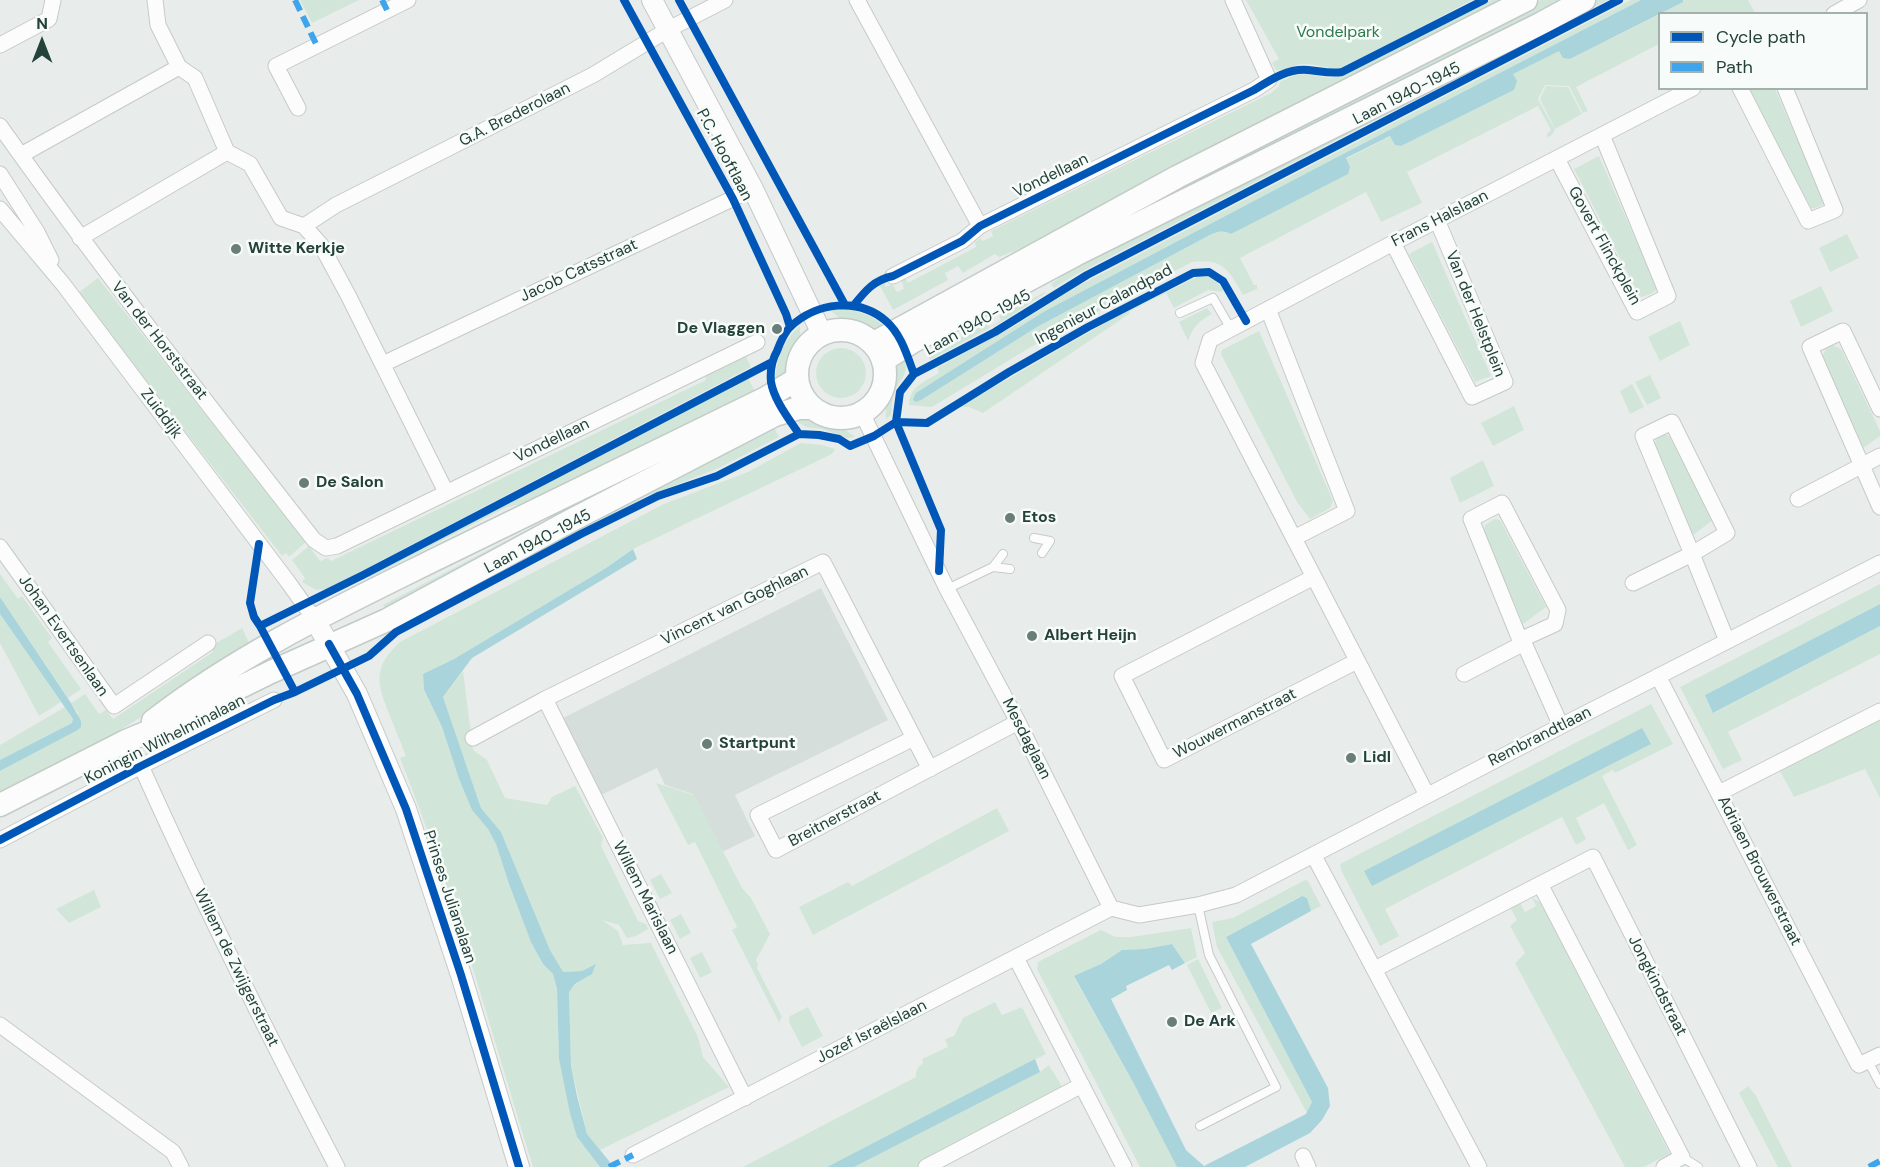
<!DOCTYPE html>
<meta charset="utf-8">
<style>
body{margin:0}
#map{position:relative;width:1880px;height:1167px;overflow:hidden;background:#e8edeb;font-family:"DM Sans",sans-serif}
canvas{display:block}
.legend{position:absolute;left:1658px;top:12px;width:210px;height:78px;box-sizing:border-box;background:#f7fbf9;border:2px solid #a3b1ad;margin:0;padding:8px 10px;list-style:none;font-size:18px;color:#24423a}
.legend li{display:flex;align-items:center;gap:12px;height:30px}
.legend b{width:30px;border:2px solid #a3b1ad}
.north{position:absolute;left:12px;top:12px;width:60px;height:60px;-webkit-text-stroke:4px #f7fbf9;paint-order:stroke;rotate:0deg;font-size:16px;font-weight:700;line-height:24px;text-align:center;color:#24423a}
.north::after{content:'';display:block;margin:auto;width:21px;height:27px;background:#24423a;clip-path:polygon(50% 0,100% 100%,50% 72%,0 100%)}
</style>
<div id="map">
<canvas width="1880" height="1167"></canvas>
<ul class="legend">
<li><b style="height:8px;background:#0057b8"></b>Cycle path</li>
<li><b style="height:8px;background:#3ea4ec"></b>Path</li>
</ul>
<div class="north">N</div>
</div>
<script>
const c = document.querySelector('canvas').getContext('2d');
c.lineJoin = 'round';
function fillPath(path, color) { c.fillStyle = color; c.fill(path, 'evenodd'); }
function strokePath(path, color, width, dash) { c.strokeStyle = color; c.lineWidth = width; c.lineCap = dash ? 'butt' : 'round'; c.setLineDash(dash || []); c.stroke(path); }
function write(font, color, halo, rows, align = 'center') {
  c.font = font + ' "DM Sans",sans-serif'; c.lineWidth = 5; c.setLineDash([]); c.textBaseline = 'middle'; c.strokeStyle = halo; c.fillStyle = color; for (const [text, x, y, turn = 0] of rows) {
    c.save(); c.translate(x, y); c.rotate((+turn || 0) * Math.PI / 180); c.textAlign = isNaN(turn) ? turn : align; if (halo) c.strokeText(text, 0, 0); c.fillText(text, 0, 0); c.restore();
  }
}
const built = new Path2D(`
 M821 588 888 720 735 795 755 836 722 852 693 794 665 785 657 768 599 796 563 718Z`);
const green = new Path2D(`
 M300 0H359L312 23Z
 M1246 0H1472L1342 69C1328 69 1316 64 1304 64 1294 64 1285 72 1276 70L1272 63 1279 59Z
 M1492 0H1514L1071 229 999 257 995 254 963 273 958 266 945 273 948 280 893 310 879 284 884 282 886 287 892 284 897 292 904 289 901 279 905 278 908 283 976 247 975 242 980 238 983 241 993 236 991 231 1271 93 1278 87 1281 81 1295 75 1307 74 1330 78 1345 75Z
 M1541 0H1572L1107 231 1135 207Z
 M1595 0H1608L1075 275 1054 288 1051 284 1082 260Z
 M1631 0H1641L1341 155 1045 311 918 401 1037 327 1210 235C1218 231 1223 230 1231 234L1350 167 1346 159 1391 136 1395 145 1401 146 1514 90 1516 81 1512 74 1559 50 1570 59 1660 14 1659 44 1576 87 1588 111 1583 113 1569 86 1545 85 1538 99 1555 130 1551 136 1547 137V134L1551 130 1538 106 1407 172 1422 203 1381 222 1366 192 1240 258 1254 285H1257V289L1243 295C1229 271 1224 258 1192 262L1029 348 932 407 909 405C909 387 925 381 939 373L937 368 1013 327 1078 286Z
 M1683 0H1748L1755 13 1660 14Z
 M1546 86 1568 87 1582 114 1555 129 1540 99Z
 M1747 89H1775L1825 203C1820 206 1816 209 1811 208Z
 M1599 156 1657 289C1652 294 1647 296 1640 297L1574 169Z
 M1847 234 1859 258 1830 272 1819 248Z
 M1432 242 1491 376 1475 382 1409 254Z
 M1199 276C1211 275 1217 281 1223 290L1222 292 1208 290 1174 308 1166 293 1130 311 1129 314 983 413 969 407H959L1114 318Z
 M98 278 306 542 289 557 286 553 282 556 78 293Z
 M1821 286 1833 311 1801 327 1790 301Z
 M1045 292H1047L1008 318 930 360 928 355 987 323 990 327 1001 320 999 316Z
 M1207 308 1212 314C1200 320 1192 328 1188 341L1179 322Z
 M830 310C850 308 871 313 885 327 866 333 844 324 830 310Z
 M1680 321 1690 345 1660 361 1648 337Z
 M800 326V339L787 373 775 382C776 361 783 340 800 326Z
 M1259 331 1333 501 1330 508 1310 519 1297 502 1221 354 1222 350Z
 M1832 345 1841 349 1880 431V436L1863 448 1825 364 1823 355 1827 346Z
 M816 373a25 25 0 1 1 50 0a25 25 0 1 1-50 0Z
 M745 355 751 367 327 589 316 590 302 582 305 578 292 560 309 546 320 561 328 558 331 561 706 380 705 375Z
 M904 359C910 374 900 378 895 391 892 398 892 407 891 415L886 419C885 402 890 371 904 359Z
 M1650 375 1661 398 1647 405 1635 382Z
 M748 378 757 395 542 498 505 508 369 578 368 576Z
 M1632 384 1644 407 1630 414 1620 391Z
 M1514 406 1524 430 1493 446 1481 423Z
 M754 411 386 610 383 605Z
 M792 415C814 417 838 422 855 437L847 438 822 429 806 427 799 423Z
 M772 423 779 437 719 468 645 497 405 622Z
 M1664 434 1669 436 1714 519 1692 536 1654 445 1656 440Z
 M801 443 822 445 835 449 832 454 633 549 606 568 454 659 423 674 424 691 442 727 459 779 472 810 488 829 496 844 509 884 531 941 543 964 553 974 557 989 559 1059 577 1137 600 1167H533C491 1031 453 891 400 758L406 756C400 741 394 726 388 711 376 681 374 666 400 642L664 504 748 472Z
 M1483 460 1494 486 1460 503 1450 478Z
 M1495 519 1500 520 1546 607 1523 624 1484 531 1485 525Z
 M0 574 18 599 22 596 52 638 48 642 81 689 68 698 0 597Z
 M1880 584V604L1705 695 1714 713 1880 626V654L1728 732 1742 760 1723 769 1680 687Z
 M0 614 61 702 39 716 0 643Z
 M242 628 252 649 117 732 0 791V771L76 731 78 713 71 703 85 694 99 714 106 710 113 719 213 652 210 647Z
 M463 671 473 750 487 760 505 798 547 805 552 797 575 786 603 838 601 846 638 921 646 924 648 929 636 936 627 938 619 925 602 920 618 931 623 945 651 943 698 1037 703 1057 729 1087 600 1150 587 1134 571 1066 569 992C578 978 590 980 596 965L582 971 562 972 550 950 501 832 481 808 443 697Z
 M1651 704 1673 744 1615 773 1613 770 1602 776 1637 845 1628 850 1604 803 1576 818 1586 839 1576 845 1562 817 1385 909 1399 936 1380 946 1341 870 1340 864Z
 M65 707 73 719 72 723 0 760V745Z
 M1880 718V798L1865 769 1794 797 1780 771Z
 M656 783 694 795 742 888 751 898 770 934 756 960 758 964 757 968 782 1017 779 1022 732 930 737 927 695 842 688 845Z
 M997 808 1009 831 813 935 799 907 848 882 852 886Z
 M661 874 672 893 660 899 650 880Z
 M1305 880 1308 881 1321 906 1311 911 1307 898 1301 896 1226 937 1312 1102 1307 1113 1217 947 1212 922 1233 918Z
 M94 890 101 907 69 923 56 909Z
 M1532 898 1540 902 1670 1154 1643 1167H1625L1515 963 1525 953 1510 926 1517 920 1510 907 1520 903 1525 912 1536 906Z
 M681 914 691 933 680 939 670 920Z
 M1191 928 1197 957 1185 963 1172 944 1145 949 1123 950 1101 964 1074 977 1134 1084 1177 1167H1140L1037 969 1038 962 1101 930 1116 937H1131Z
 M702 952 712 972 700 978 690 958Z
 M1198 959 1222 1008 1211 1013 1187 965Z
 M995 1002 1002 1015 1022 1007 1046 1054 827 1167H743L916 1077C916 1069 917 1068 923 1063L922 1059 948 1047 945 1039 954 1036 963 1018Z
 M808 1007 823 1036 802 1047 789 1022 790 1016Z
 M1049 1065 1064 1090 919 1167H854L1040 1072Z
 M1748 1086 1756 1096 1792 1167H1778L1739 1093Z`);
const water = new Path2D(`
 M1641 0H1683V2L1570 59 1563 58 1559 51 1513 74 1517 81 1514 90 1401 146 1395 145 1390 136 1346 158 1350 167 1348 174 1231 234C1223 230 1218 231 1210 235L1037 327 921 400 915 402 913 399 916 393 1045 311 1341 155Z
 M633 549 637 559 472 658 443 697 481 808 501 832 550 950 563 972 582 971 596 964 592 974 575 984 569 992 571 1066 577 1096 587 1134 609 1161 611 1167H600L577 1137 570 1113 559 1059 557 989 553 974 543 964 531 942 509 884 496 844 488 829 472 810 459 779 442 727 424 690 423 674 454 659 606 568Z
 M0 597 71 703 81 721V727L76 731 0 771V760L72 723 73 719 0 614Z
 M1880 604V626L1713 713 1705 695Z
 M1642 728 1651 744 1372 886 1364 871Z
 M1302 896 1307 898 1311 911 1251 944 1328 1088 1330 1106 1322 1120 1310 1133 1245 1167H1177L1134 1084 1074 976 1101 964 1122 950 1145 949 1172 944 1185 963 1172 970 1169 965 1126 986 1127 990 1111 999 1186 1150 1204 1166 1306 1114 1312 1102 1226 937Z
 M1035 1059 1040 1072 854 1167H827Z`);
const service = new Path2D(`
 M1180 313 1213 298 1231 329
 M1034 538 1050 541 1042 553
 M1003 554 993 567 1010 569
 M947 589 993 567
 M1198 905 1209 955 1276 1087 1200 1126
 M1868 1061 1880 1084
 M1682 1157 1698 1167`);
const minor = new Path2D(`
 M155 0 158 25 179 67 195 78 227 152 250 164 281 218 304 226 321 245 348 295 446 492
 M857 0 980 226
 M1834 14 1859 0
 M0 45 49 19 53 0
 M1740 88 1808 221 1835 210 1785 88
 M298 108 276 66 408 0
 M0 126C100 267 207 403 314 540L326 548 337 546 757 342
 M21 155 179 67
 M1557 159 1637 312 1668 296 1602 135
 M0 174 37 232 51 260
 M0 209 63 284 288 582 315 620
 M304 226 336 205 593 75 669 29 725 0
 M80 238 227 152
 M1393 243 1472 397 1505 382 1437 220
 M893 276 962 241 980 226 1254 90 1269 80 1233 0
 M1268 309 1347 511 1294 538
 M383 364 753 189
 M1880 409 1843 331 1810 347 1880 507
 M862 413 947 589 1018 722 1111 908
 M1672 422 1727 533 1692 554 1643 436Z
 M1798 499 1880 456
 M0 547 114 706 208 643
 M1314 577 1122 676 1164 760 1357 661
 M1633 583 1692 554 1727 641
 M1520 640 1555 624 1558 610 1502 503 1471 519 1520 640 1524 643 1561 726
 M1464 674 1524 643
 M1658 676 1858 1064 1859 1065 1880 1055
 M545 699 745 1098
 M473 738 545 699 823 562 930 769
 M914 738 758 815 776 850 1018 722
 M141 766C202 902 268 1035 337 1167
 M1719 793 1880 711
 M1427 795 1203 363 1210 340 1393 243 1693 88
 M0 840 141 766 274 700
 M1314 856 1479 1167
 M1540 884 1682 1157 1664 1167
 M1111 908 1139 915 1198 905 1236 895 1561 726 1880 563
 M1016 958 1124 1167
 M1375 969 1593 857 1749 1167
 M0 1025 173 1152 181 1167
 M633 1155 1111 908
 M1303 1156 1308 1167
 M926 1167 1082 1085`);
const tertiary = new Path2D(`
 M652 0 753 189 822 334
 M315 620 357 694 406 809 461 975 519 1167`);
const secondary = new Path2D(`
 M797 374a44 44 0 1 1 88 0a44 44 0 1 1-88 0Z
 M874 343 1177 177 1526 0
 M884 360 914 341 1077 254 1542 23 1584 0
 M153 721C239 654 339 607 436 559 546 505 656 451 766 398L797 379
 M0 805 126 741 172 722 212 701 271 672 387 620 570 521 775 415 799 408H813`);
const quiet = new Path2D(`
 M295 0 317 46
 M382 0 387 10
 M609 1167 633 1155
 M1869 1167 1880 1161`);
const cycleway = new Path2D(`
 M624 0 733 199 786 314 790 327
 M679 0 845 305
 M854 305C865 291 874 280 893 276L962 241 980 226 1254 90C1270 80 1288 68 1308 70 1320 71 1330 74 1342 72L1484 0
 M799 434C789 419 774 400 771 382 770 372 772 360 777 351 780 343 784 333 790 327 817 302 858 297 886 321 901 334 907 355 914 374
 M259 544 250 603 254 617 260 626 295 692
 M939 571 941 530 896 422 927 423 1009 372 1088 327 1193 273 1209 272 1223 281 1246 321
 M260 626 363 575 772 362
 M329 644 357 694 406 809 461 975 519 1167
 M0 840 141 766 274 700 295 692 369 656 396 632 581 534 658 496 717 476 799 434 819 435 839 439 850 446 874 436 896 422 900 392 914 374 995 332 1087 275 1619 0`);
const markers = [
 [236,249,6,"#697e78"],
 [777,329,6,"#697e78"],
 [304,483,6,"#697e78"],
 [1010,518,6,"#697e78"],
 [1032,636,6,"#697e78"],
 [707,744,6,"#697e78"],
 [1351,758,6,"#697e78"],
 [1172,1022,6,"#697e78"]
];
const parkNames = [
 ["Vondelpark",1338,33]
];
const streetNames = [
 ["Laan 1940-1945",1407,94,-27],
 ["G.A. Brederolaan",515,115,-27],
 ["P.C. Hooftlaan",724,155,62],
 ["Vondellaan",1051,176,-26],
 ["Frans Halslaan",1440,219,-27],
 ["Govert Flinckplein",1604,246,61],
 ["Jacob Catsstraat",579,271,-25],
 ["Ingenieur Calandpad",1104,305,-28],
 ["Van der Helstplein",1475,314,68],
 ["Laan 1940-1945",978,323,-29],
 ["Van der Horststraat",159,341,52],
 ["Zuiddijk",161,414,53],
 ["Vondellaan",552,441,-26],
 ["Laan 1940-1945",538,542,-28],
 ["Vincent van Goghlaan",735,606,-26],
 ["Johan Evertsenlaan",63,636,55],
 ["Wouwermanstraat",1235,724,-27],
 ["Rembrandtlaan",1540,737,-27],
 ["Mesdaglaan",1026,739,63],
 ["Koningin Wilhelminalaan",165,740,-27],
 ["Breitnerstraat",835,819,-28],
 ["Adriaen Brouwerstraat",1759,871,63],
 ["Prinses Julianalaan",449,897,72],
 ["Willem Marislaan",645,898,63],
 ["Willem de Zwijgerstraat",236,968,64],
 ["Jongkindstraat",1657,986,63],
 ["Jozef Israëlslaan",872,1032,-27]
];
const poiNames = [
 ["Witte Kerkje",248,249],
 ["De Vlaggen",765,329,"right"],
 ["De Salon",316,483],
 ["Etos",1022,518],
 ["Albert Heijn",1044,636],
 ["Startpunt",719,744],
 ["Lidl",1363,758],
 ["De Ark",1184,1022]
];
fillPath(built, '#d6dedb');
fillPath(green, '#d1e6d8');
fillPath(water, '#a9d4db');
strokePath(service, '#c5cac8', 10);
strokePath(minor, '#c5cac8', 17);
strokePath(tertiary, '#c5cac8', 22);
strokePath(secondary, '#c3cbc8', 25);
strokePath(service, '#fcfcfc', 8);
strokePath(minor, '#fcfcfc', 15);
strokePath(tertiary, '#fcfcfc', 20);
strokePath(secondary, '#fcfcfc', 22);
strokePath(quiet, '#3ea4ec', 6, [12, 6]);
strokePath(cycleway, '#0057b8', 8);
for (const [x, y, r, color] of markers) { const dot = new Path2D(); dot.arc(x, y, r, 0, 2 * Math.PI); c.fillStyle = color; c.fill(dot); strokePath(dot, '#f7fbf9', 2); }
write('16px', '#2d7a4b', '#f7fbf9', parkNames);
write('16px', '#24423a', '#f7fbf9', streetNames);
write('bold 16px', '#24423a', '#f7fbf9', poiNames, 'left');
</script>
